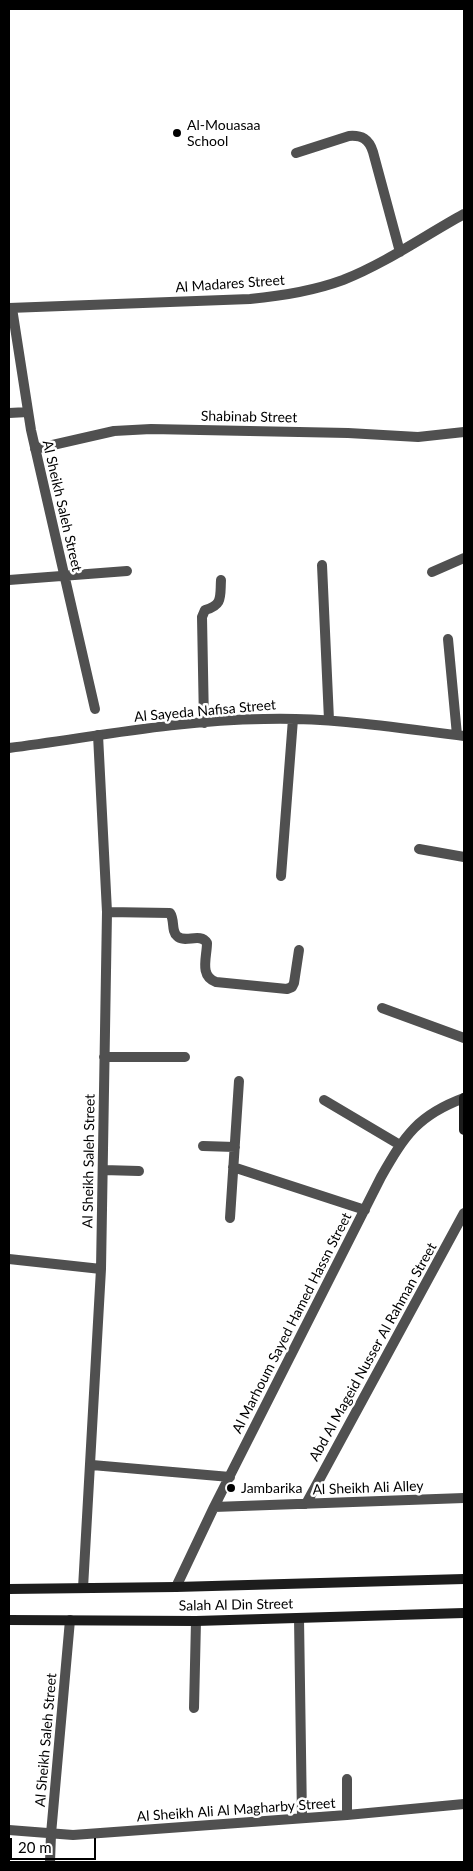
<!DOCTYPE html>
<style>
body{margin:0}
#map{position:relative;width:473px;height:1871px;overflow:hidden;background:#fff;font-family:Lato,sans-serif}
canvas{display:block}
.frame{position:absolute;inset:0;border:10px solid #000;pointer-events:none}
.scale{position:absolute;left:10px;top:1838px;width:86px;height:22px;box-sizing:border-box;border:2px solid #000;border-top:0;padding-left:6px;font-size:15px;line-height:18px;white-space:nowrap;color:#000;-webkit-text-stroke:4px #fff;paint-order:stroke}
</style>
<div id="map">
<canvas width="473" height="1871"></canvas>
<div class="frame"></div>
<div class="scale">20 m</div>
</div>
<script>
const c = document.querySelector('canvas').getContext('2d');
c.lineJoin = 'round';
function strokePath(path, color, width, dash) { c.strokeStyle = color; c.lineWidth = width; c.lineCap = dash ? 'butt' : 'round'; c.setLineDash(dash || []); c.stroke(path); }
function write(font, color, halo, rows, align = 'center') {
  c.font = font + ' Lato,sans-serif'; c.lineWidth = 5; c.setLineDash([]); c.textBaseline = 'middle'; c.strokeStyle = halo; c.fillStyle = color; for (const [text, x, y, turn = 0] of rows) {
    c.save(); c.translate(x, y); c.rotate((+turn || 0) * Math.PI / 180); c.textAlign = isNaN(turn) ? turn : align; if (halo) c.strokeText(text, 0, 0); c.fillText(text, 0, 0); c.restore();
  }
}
const pedestrian = new Path2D(`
 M322 565 329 720
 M448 639 457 735
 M204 723 202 617 205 610C223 605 220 597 221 580
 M9 748C94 737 179 720 264 719 332 717 398 728 464 736
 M281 876 293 719`);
const minor = new Path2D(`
 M296 153 349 136C362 135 369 139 373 152L400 252
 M9 308 250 299C282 296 313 291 343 280 386 263 424 236 464 214
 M12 308 31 430 95 709
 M9 413 28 412
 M35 449 114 431 151 429 348 433 418 437 464 432
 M432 572 464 558
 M9 580 127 571
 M419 849 464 857
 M107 912 170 913C175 920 171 931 177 936 185 944 200 932 207 943 207 957 199 976 216 982L287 989 292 987 294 983 299 950
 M382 1008 464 1038
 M104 1057H185
 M324 1100 400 1145
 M203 1146 235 1147
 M233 1167 365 1210
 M103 1170 139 1171
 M230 1218 239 1081
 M9 1259 101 1269
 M92 1465 230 1477
 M306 1504 464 1213
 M214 1507 464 1498
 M176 1587 214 1507 381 1177C405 1135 418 1115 464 1098
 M83 1588 101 1269 107 912 98 735
 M299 1618 302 1818
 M194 1708 196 1621
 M347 1779V1815
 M9 1830 73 1835 347 1815 464 1804
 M50 1862 51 1834 70 1620`);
const secondary = new Path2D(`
 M464 1098V1130
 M9 1589 176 1587 464 1579
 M9 1620 196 1621 464 1613`);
const markers = [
 [177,133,5,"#000"],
 [231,1488,5,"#000"]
];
const poiNames = [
 ["Al-Mouasaa",187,125],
 ["School",187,141],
 ["Jambarika",241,1488]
];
const streetNames = [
 ["Al Madares Street",230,284,-4],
 ["Shabinab Street",249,417,1],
 ["Al Sheikh Saleh Street",62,506,77],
 ["Al Sayeda Nafisa Street",205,711,-5],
 ["Al Sheikh Saleh Street",89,1161,-89],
 ["Al Marhoum Sayed Hamed Hassn Street",292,1323,-63],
 ["Abd Al Mageid Nusser Al Rahman Street",373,1352,-61],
 ["Al Sheikh Ali Alley",368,1488,-2],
 ["Salah Al Din Street",236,1605,-1],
 ["Al Sheikh Saleh Street",46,1740,-85],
 ["Al Sheikh Ali Al Magharby Street",236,1810,-4]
];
strokePath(pedestrian, '#505050', 10);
strokePath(minor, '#505050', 10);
strokePath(secondary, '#1d1d1d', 10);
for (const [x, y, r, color] of markers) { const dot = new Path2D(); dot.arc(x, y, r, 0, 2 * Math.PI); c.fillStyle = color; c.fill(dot); strokePath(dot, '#fff', 2); }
write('14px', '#000', '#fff', poiNames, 'left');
write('14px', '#000', '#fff', streetNames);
</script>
